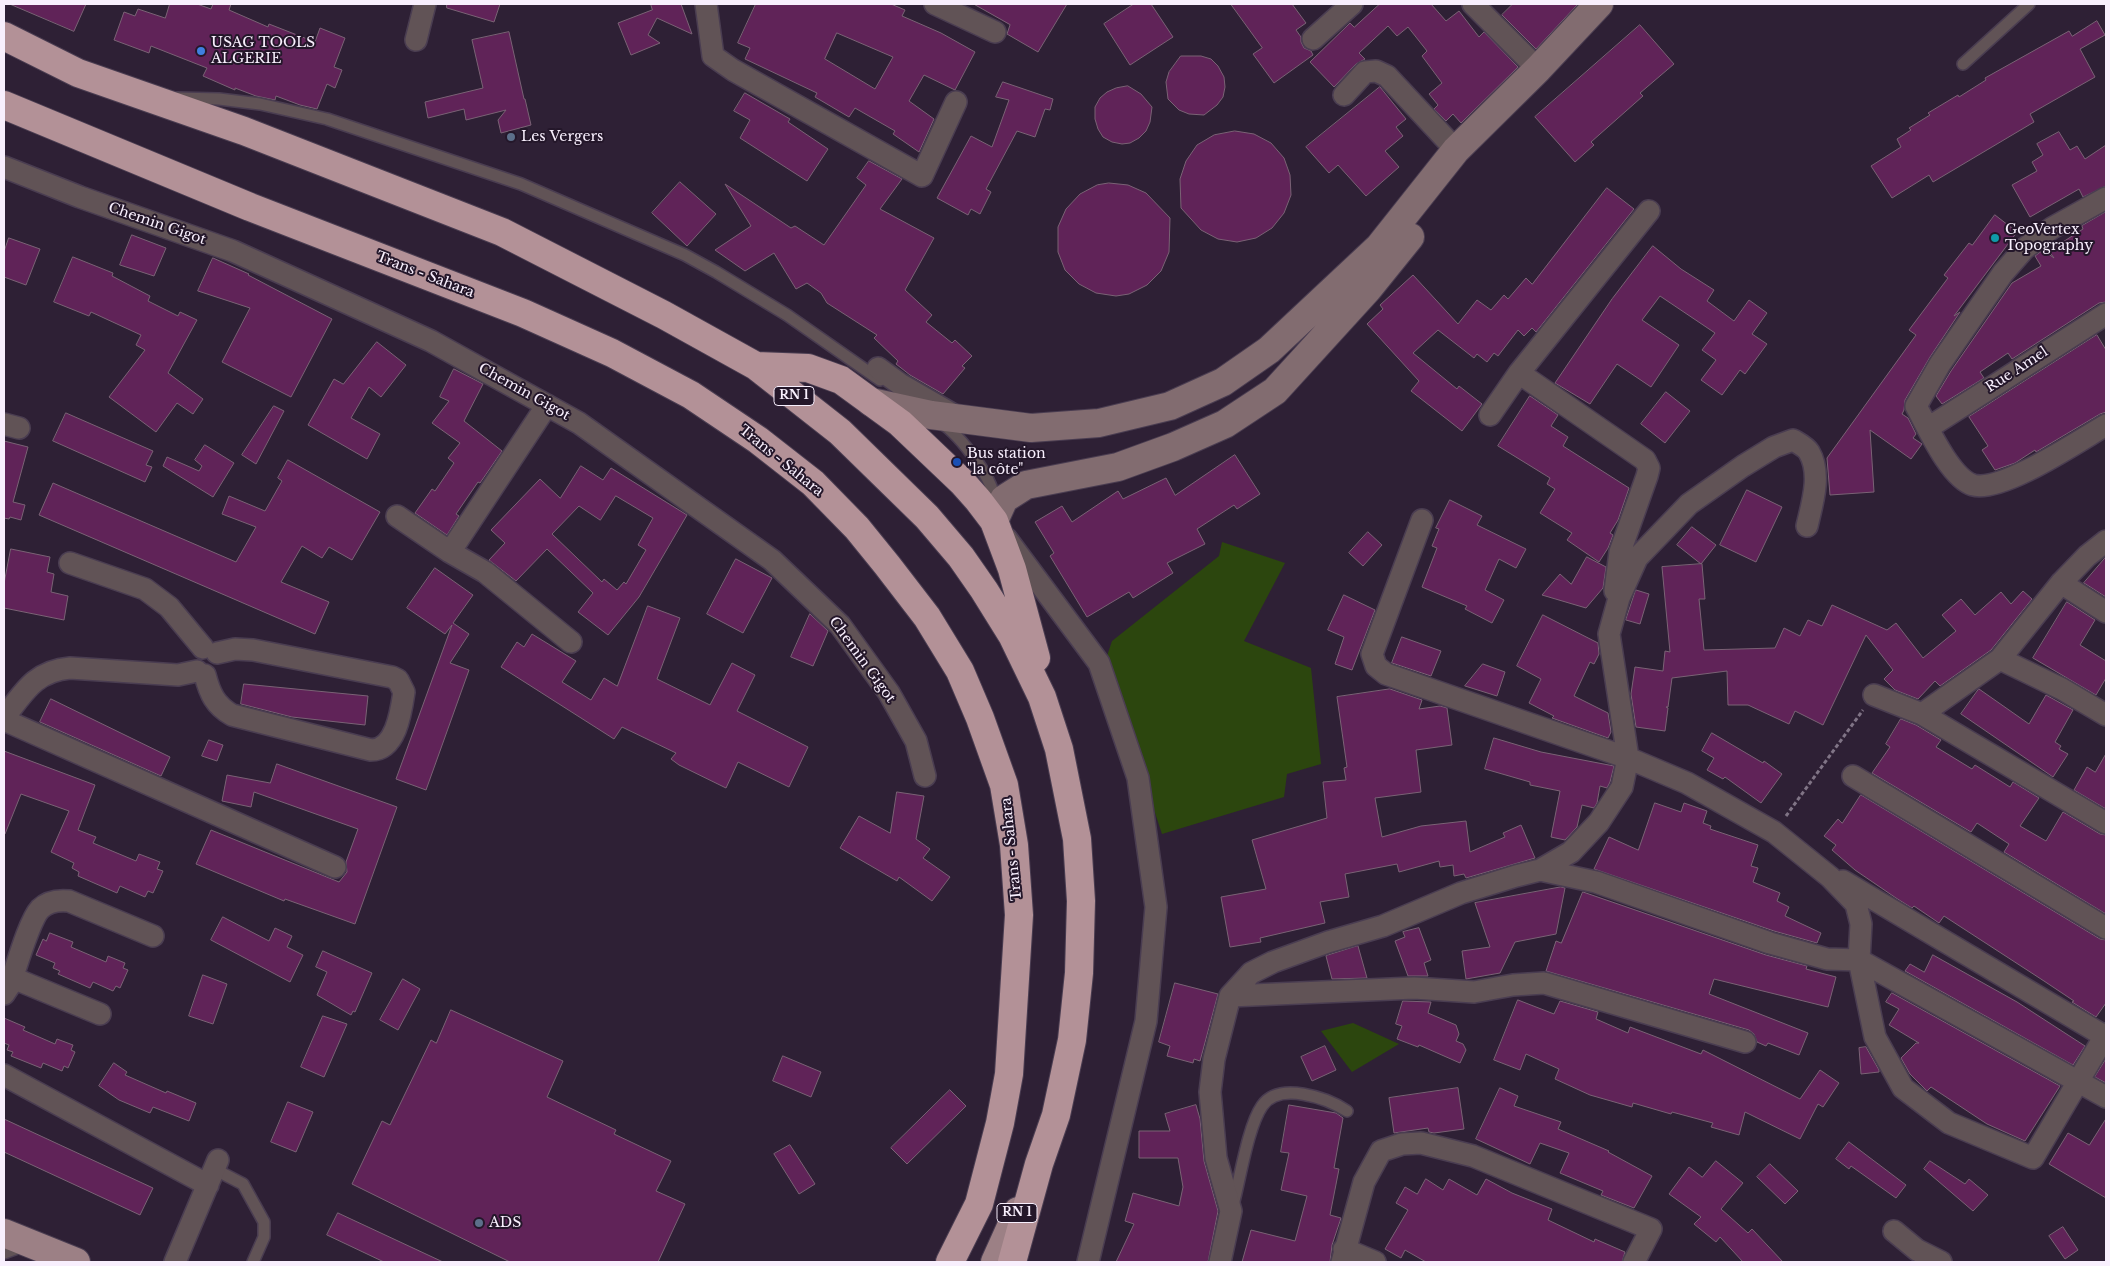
<!DOCTYPE html>
<meta charset="utf-8">
<style>
body{margin:0}
#map{position:relative;width:2110px;height:1266px;overflow:hidden;background:#2e2035;font-family:"Libre Baskerville",serif}
canvas{display:block}
.frame{position:absolute;inset:0;border:5px solid #f8effd;pointer-events:none}
</style>
<div id="map">
<canvas width="2110" height="1266"></canvas>
<div class="frame"></div>
</div>
<script>
const c = document.querySelector('canvas').getContext('2d');
c.lineJoin = 'round';
function fillPath(path, color) { c.fillStyle = color; c.fill(path, 'evenodd'); }
function strokePath(path, color, width, dash) { c.strokeStyle = color; c.lineWidth = width; c.lineCap = dash ? 'butt' : 'round'; c.setLineDash(dash || []); c.stroke(path); }
function write(font, color, halo, rows, align = 'center') {
  c.font = font + ' "Libre Baskerville",serif'; c.lineWidth = 4; c.setLineDash([]); c.textBaseline = 'middle'; c.strokeStyle = halo; c.fillStyle = color; for (const [text, x, y, turn = 0] of rows) {
    c.save(); c.translate(x, y); c.rotate((+turn || 0) * Math.PI / 180); c.textAlign = isNaN(turn) ? turn : align; if (halo) c.strokeText(text, 0, 0); c.fillText(text, 0, 0); c.restore();
  }
}
const green = new Path2D(`
 M1222 542 1285 563 1244 641 1311 668 1321 764 1287 774 1284 797 1162 834 1105 662 1112 641 1219 556Z
 M1353 1023 1399 1044 1352 1072 1321 1031Z`);
const building = new Path2D(`
 M10 4H86L74 31Z
 M170 4H197L211 9 213 4H231L229 10 268 27 269 24 315 42 320 28 345 38 334 67 342 70 335 88 327 84 317 109 300 105 276 96 275 100 256 96 235 88V90L203 76 207 68 151 46 149 53 114 40 124 12 135 16 138 9 165 18Z
 M447 4H500L494 22 447 8Z
 M651 4H681L692 34 657 18 648 35 660 43 631 55 618 23 652 10Z
 M756 4H891L905 10 902 16 941 33 975 52 955 90 924 75 909 101 934 119 919 152 893 134 895 131 855 108 849 117 815 97 817 93 745 59 750 48 738 43ZM837 33 893 57 875 89 825 59Z
 M974 4H1067L1038 52 1007 34 1010 25Z
 M1134 4H1151L1173 37 1130 65 1104 24Z
 M1231 4H1292L1306 23 1296 30 1301 37V42L1304 48 1311 51 1313 55 1274 83 1253 54 1262 48Z
 M1380 4H1431L1446 21 1459 11 1479 37 1484 32 1518 67 1461 123 1453 114 1446 121 1434 109 1438 105 1429 94 1442 83 1422 56 1427 51 1408 27 1397 36 1388 26 1359 53 1365 59 1356 64 1334 87 1310 62 1350 23 1354 27Z
 M1513 4H1578L1536 49 1502 15Z
 M2097 21 2105 35 2080 49 2095 77 2030 114 2034 122 1933 182 1929 175 1892 198 1871 166 1901 147 1897 139 1911 130 1909 128 1930 115 1928 113 1958 95 1959 97 1986 80 1985 78 2069 31 2072 36Z
 M1640 25 1674 64 1640 93 1643 96 1591 142 1594 145 1575 162 1535 117Z
 M509 32 524 99H525L531 125 501 133 498 120 506 110 466 120 464 109 428 118 425 102 483 88 472 40Z
 M1181 56H1201L1211 59 1218 66 1224 77 1225 87 1223 97 1217 105 1204 115 1189 114 1179 110 1168 99 1166 82 1169 72Z
 M1003 82 1053 99 1050 110 1045 109 1035 137 1017 131 986 189 991 192 980 214 971 209 968 215 937 198 971 136 992 147 1009 100 996 97Z
 M1128 86 1141 94 1152 107 1150 122 1146 131 1139 138 1130 143 1122 144 1112 142 1103 137 1098 129 1095 119V107L1100 98 1107 92 1116 88Z
 M1380 87 1406 119 1396 127 1403 136 1385 151 1399 167 1366 196 1338 165 1329 173 1306 147Z
 M745 93 790 119 788 122 828 149 807 181 740 138 750 120 734 111Z
 M1235 131 1254 134 1271 143 1284 158 1290 175 1291 195 1284 213 1272 228 1256 238 1237 242 1218 239 1201 230 1181 208 1180 179 1186 161 1197 145 1214 135Z
 M2059 132 2070 150 2077 146 2085 159 2106 145V186L2083 197 2079 189 2030 217 2012 185 2037 171 2032 162 2043 155 2037 144Z
 M869 161 902 179 880 209 934 238 905 290 932 315 926 322 952 343 955 340 972 356 962 366 965 368 943 394 910 375 896 364 898 361 874 338 877 335 827 303 821 293 807 283 796 289 774 253 745 271 715 250 751 226 725 184 791 228 795 226 824 245 866 185 857 178Z
 M680 182 716 214 687 246 652 213Z
 M1109 183 1128 185 1146 193 1170 218 1169 252 1161 271 1147 285 1129 294 1116 296 1096 293 1079 284 1065 270 1058 252V227L1066 209 1080 194 1097 185Z
 M1607 188 1634 209 1536 332 1532 328 1524 336 1518 330 1498 356 1494 353 1487 362 1477 354 1474 358 1438 330 1413 353 1457 389 1459 386 1482 404 1462 431 1411 391 1419 381 1367 324 1383 309 1380 305 1413 275 1458 324 1477 300 1491 310 1504 295 1508 299 1526 278 1532 284Z
 M2106 212V302L2099 303 2012 359 2008 353 1980 372 1984 378 1942 404 1936 396 1951 371 2012 283 2041 266 2035 256 2043 250 2054 258 2049 251 2083 229 2082 226Z
 M1995 215 2017 232 1954 316 1960 312 1930 357 1905 400 1904 410 1902 414 1908 418 1916 434 1913 438 1922 444 1911 459 1870 430 1874 492 1830 495 1827 458 1916 335 1909 330 1948 278 1944 275 1969 243 1972 245Z
 M132 235 166 248 154 276 120 265Z
 M9 238 40 249 26 285 4 277V252Z
 M1653 246 1681 269 1714 290 1707 301 1734 321 1749 300 1767 313 1752 334 1767 344 1745 374 1740 370 1722 395 1701 380 1716 360 1702 350 1715 333 1660 296 1642 320 1679 345 1651 387 1617 364 1590 404 1555 383 1612 299Z
 M73 257 113 273 112 276 150 296 148 301 178 316 180 312 197 320 168 373 203 399 193 414 177 403 156 432 109 397 145 350 136 345 141 335 91 312 89 316 54 302Z
 M213 258 249 274 248 275 332 319 291 397 222 362 250 308 198 291Z
 M2097 335 2106 350V412L2100 414 2036 452 2035 450 2015 463 1995 470 1982 450 1988 446 1969 417Z
 M377 342 406 365 381 397 369 387 351 418 380 434 367 459 308 425 334 379 343 384Z
 M454 369 483 384 464 421 502 451 480 483 478 482 456 514 459 516 447 535 415 513 432 489 435 491 454 463 448 458 460 443 432 423 449 401 440 397Z
 M1666 392 1690 411 1665 443 1641 424Z
 M1530 396 1558 415 1551 426 1568 437 1563 446 1629 488 1618 520 1610 533 1613 535 1608 548 1599 562 1567 540 1572 533 1540 513 1555 489 1547 484 1550 478 1498 446Z
 M274 406 284 411 256 464 242 455Z
 M66 413 153 451 146 465 152 467 145 482 53 441Z
 M4 441 28 447 13 502 25 505 21 520 10 517 9 519 4 518Z
 M205 445 234 463 213 497 163 466 167 457 199 471 202 466 195 460Z
 M1235 455 1260 494 1237 509 1234 505 1197 529 1205 544 1167 563 1173 573 1133 598 1129 592 1087 617 1050 556 1054 553 1035 522 1062 506 1072 522 1118 491 1123 499 1166 478 1175 495Z
 M288 460 380 512 352 560 329 547 322 558 302 546 281 582 329 602 315 634 39 515 53 483 236 562 256 527 222 514 229 496 265 511 282 481 278 478Z
 M581 466 603 480 611 468 687 515 639 597 608 635 578 612 593 593 547 549 516 581 489 560 505 543 491 530 540 479 560 498ZM616 496 653 518 638 545 646 550 626 584 624 582 617 590 604 579 602 582 552 534 579 506 600 520Z
 M1747 490 1782 507 1756 562 1720 545Z
 M1450 500 1482 516 1477 525 1526 549 1516 568 1499 559 1485 590 1504 600 1492 623 1465 609 1467 606 1422 587 1437 548 1432 546 1439 529 1436 528Z
 M1692 527 1716 545 1701 564 1677 545Z
 M1368 532 1382 545 1363 566 1349 553Z
 M11 549 50 557 47 572 54 574 51 592 68 596 64 620 4 608V584Z
 M1587 557 1606 567 1603 588 1586 608 1542 595 1560 574 1571 584Z
 M2106 557V597L2084 583Z
 M736 559 772 578 743 633 707 614Z
 M1702 564 1705 599H1699L1704 650 1775 648 1784 628 1800 636 1808 620 1822 626 1832 605 1887 630 1896 623 1923 658 1956 631 1942 615 1961 599 1975 615 2001 592 2011 604 2023 591 2032 599 1991 650 1940 686 1935 681 1918 699 1895 690 1884 679 1893 670 1866 635 1823 725 1795 711 1789 724 1748 705H1728L1727 671 1672 678 1668 707H1666L1668 708 1665 731 1636 727 1631 694 1635 667 1663 671 1665 651 1670 652 1662 567Z
 M435 568 473 595 453 623 469 634 450 663 469 670 426 790 396 779 452 625 445 634 407 608Z
 M1636 590 1649 594 1640 624 1626 620Z
 M1344 595 1375 610 1352 670 1335 664 1344 637 1328 630Z
 M2067 602 2095 620 2080 645 2106 661V678L2096 695 2033 658Z
 M648 606 680 618 657 679 710 705 732 663 755 675 737 711 808 747 789 787 738 762 726 788 679 765 671 759 676 753 622 727 614 739 501 667 517 642 524 647 532 634 576 661 562 682 591 700 604 678 617 686Z
 M810 614 828 631 813 666 791 657Z
 M1543 615 1598 643 1599 654 1594 664 1590 662 1574 696 1608 713 1611 732 1608 738 1552 718 1554 716 1529 703 1541 679 1517 666Z
 M1402 637 1441 651 1431 676 1392 663Z
 M1483 664 1505 672 1497 696 1465 686Z
 M244 684 368 696 365 725 292 717 241 704Z
 M1390 689 1422 700 1419 709 1440 706 1447 708 1452 745 1416 750 1421 792 1375 798 1382 837 1421 826 1466 821 1470 852 1505 837 1503 833 1521 825 1535 858 1466 878 1464 874 1454 876 1453 865 1440 867 1439 861 1399 872 1397 864 1345 874 1349 897 1320 902 1325 923 1260 938 1261 942 1230 947 1221 897 1266 889 1252 840 1327 818 1323 782 1346 780 1344 768 1347 767 1337 697Z
 M1979 689 2029 724 2046 695 2073 710 2055 742 2061 746 2059 749 2068 754 2053 777 1961 714Z
 M51 699 170 757 161 776 40 722Z
 M1901 719 1916 725 1941 740 1936 747 1972 769 1975 765 2010 787 2013 782 2039 798 2020 826 2046 841 2063 812 2100 834 2106 835V914L2004 852 2009 844 1977 823 1971 832 1872 773 1890 747 1886 744Z
 M1712 733 1763 763 1764 761 1782 774 1761 803 1725 777 1723 779 1707 770 1714 758 1702 751Z
 M1494 738 1541 752 1614 766 1610 782 1607 788 1600 786 1597 803 1594 808 1582 805 1577 827 1565 840 1551 837 1560 791 1530 785V782L1485 769Z
 M209 740 223 745 217 761 202 756Z
 M4 751 95 785 78 830 96 837 93 843 136 861 139 854 160 862 157 869 163 871 153 893 148 891 145 897 120 886 117 893 78 876 79 872 72 868 74 863 51 852 69 811 21 794 5 834H4Z
 M2106 754V809L2074 790 2087 767 2095 772Z
 M277 764 397 807 355 924 285 899 284 901 196 864 211 830 339 882 347 872 346 862 358 829 254 792 251 807 222 801 227 775 270 783Z
 M897 792 924 796 916 839 930 849 923 858 950 877 932 901 899 877 897 881 840 848 859 816 890 833Z
 M1861 795 2100 939 2106 940V1003L2096 1017 2072 1002 2074 1001 2044 981 1944 916 1939 923 1914 906 1912 908 1896 898 1855 870 1832 850 1836 845 1824 836 1838 819 1842 823Z
 M1655 803 1681 812 1684 803 1707 811 1703 823 1711 826 1710 829 1758 845 1751 866 1758 868 1753 882 1780 893 1777 901 1789 907 1785 916 1821 933 1817 943 1774 931 1594 869 1609 837 1638 850Z
 M1561 887 1565 888 1556 934 1515 942 1500 973 1466 979 1462 951 1490 947 1475 903Z
 M1583 892 1766 955 1807 966 1806 969 1836 977 1828 1007 1714 979 1709 994 1808 1033 1799 1055 1768 1043 1766 1046 1757 1042 1754 1034 1749 1030 1546 971 1556 941 1561 943Z
 M223 917 269 941 275 928 292 936 287 947 303 955 290 982 211 940Z
 M1419 928 1431 960 1424 963 1428 976H1408L1395 941 1405 937 1403 932Z
 M50 933 73 942 71 947 106 962 108 956 125 963 123 968 128 970 120 988 116 986 113 991 93 982 90 988 58 974 60 971 53 968 55 963 36 955 43 939 46 941Z
 M1358 946 1367 978 1332 979 1326 956Z
 M323 951 372 973 355 1012 353 1011 351 1015 317 995 327 972 316 967Z
 M1933 955 2017 1002 2085 1046 2073 1065 1905 971 1910 964 1924 972Z
 M203 975 227 984 213 1024 189 1016Z
 M403 979 420 989 398 1030 380 1020Z
 M1175 983 1218 994 1200 1061 1194 1059 1193 1063 1167 1056 1170 1046 1159 1042Z
 M1892 993 2060 1086 2025 1141 1987 1124 1931 1087 1927 1091 1910 1074 1901 1058 1916 1043H1919L1889 1025 1899 1009 1886 1002Z
 M1518 1000 1554 1014 1560 1001 1598 1012 1596 1019 1628 1033 1630 1027 1701 1054 1703 1050 1800 1099 1820 1070 1839 1083 1823 1107 1818 1104 1800 1139 1745 1112 1739 1135 1711 1127 1713 1123 1672 1112 1671 1114 1633 1103 1632 1107 1590 1095 1555 1079 1559 1069 1526 1054 1520 1070 1494 1060Z
 M1403 1001 1431 1002 1428 1013 1456 1025 1459 1034 1456 1041 1463 1044 1466 1050 1460 1063 1419 1045 1418 1047 1397 1039 1402 1026 1396 1024Z
 M451 1010 563 1061 547 1097 616 1130 614 1134 671 1161 656 1191 685 1204 658 1262H510L352 1184 382 1121 390 1125 431 1040 436 1043Z
 M323 1016 347 1024 324 1077 301 1067Z
 M4 1018 25 1027 23 1030 55 1044 57 1039 73 1045 71 1050 75 1052 68 1068 64 1066 62 1071 43 1063 41 1068 11 1056 13 1052 7 1050 9 1045 4 1043Z
 M1325 1046 1336 1070 1312 1081 1301 1057Z
 M1866 1047 1879 1070V1072L1861 1074 1859 1048Z
 M783 1056 821 1072 811 1097 773 1081Z
 M2106 1059V1083L2095 1077Z
 M114 1063 127 1072 125 1075 166 1093 167 1091 196 1103 189 1121 153 1107 150 1113 119 1100 99 1086Z
 M1458 1088 1464 1129 1434 1133 1429 1132 1428 1128 1394 1133 1389 1098Z
 M1500 1088 1518 1096 1514 1106 1561 1122 1558 1129 1609 1151 1608 1152 1652 1176 1634 1208 1601 1195 1603 1191 1560 1173 1569 1153 1540 1143 1530 1164 1476 1139Z
 M950 1090 966 1106 907 1164 891 1148Z
 M288 1102 313 1112 296 1152 271 1142Z
 M1196 1105 1200 1119 1204 1161 1218 1211 1208 1262H1116L1134 1224 1125 1221 1133 1193 1179 1206 1183 1187 1178 1158H1139V1131H1170L1165 1114Z
 M1289 1105 1336 1113 1343 1118 1334 1168 1339 1169 1330 1215 1341 1218 1332 1245 1330 1262H1242L1251 1230 1295 1241 1307 1196 1281 1190 1289 1153 1281 1152Z
 M4 1119 153 1188 140 1215 4 1152Z
 M2106 1119V1198L2049 1164 2068 1133 2089 1145Z
 M1849 1142 1906 1185 1896 1198 1851 1166 1849 1169 1836 1159Z
 M790 1145 815 1184 799 1194 774 1154Z
 M1716 1161 1743 1183 1721 1209 1748 1233 1752 1229 1783 1262H1743L1720 1237 1716 1242 1694 1224 1701 1217 1669 1194 1689 1167 1702 1177Z
 M1930 1161 1965 1184 1969 1179 1988 1195 1973 1211 1924 1169Z
 M1770 1164 1798 1191 1785 1204 1757 1177Z
 M1426 1179 1443 1190 1449 1179 1477 1195 1486 1179 1512 1193 1552 1209 1548 1220 1594 1242 1595 1239 1625 1252 1622 1262H1426L1405 1250 1401 1258 1385 1249 1408 1210 1396 1203 1405 1187 1417 1194Z
 M338 1213 443 1262H384L327 1235Z
 M2063 1227 2078 1250 2065 1259 2049 1236Z`);
const path = new Path2D(`
 M1786 816 1863 710`);
const lane = new Path2D(`
 M1963 64 2029 4
 M177 98 219 99 260 104 327 119 521 184 685 255 716 272 787 315 880 380
 M940 422C960 435 997 482 995 506
 M214 1169 243 1184 264 1222V1237L253 1262
 M1233 1205C1240 1179 1248 1126 1262 1106 1279 1081 1327 1098 1347 1111
 M4 1253 26 1245`);
const street = new Path2D(`
 M706 4 713 56 733 70 922 176 956 102
 M935 4 995 32
 M1473 4 1538 69
 M1313 39 1352 4
 M416 40 425 4
 M1344 95 1365 72 1376 71 1387 76 1456 150
 M4 167 80 197 233 251 431 341 579 423 772 560 840 625 889 693 916 741 925 776
 M2106 198 2052 228 2024 249 2003 273 1940 364 1916 406C1927 426 1950 478 1973 485 2002 493 2080 440 2106 425
 M878 368 900 384 952 414
 M1519 373 1645 460 1649 468 1647 476 1620 552 1615 591
 M1490 415 1519 373 1649 211
 M4 424 19 428
 M1928 428 2106 314
 M397 516 450 552 485 572 571 642
 M1422 520 1372 654 1376 666 1386 674 1628 758 1687 783 1774 832 1830 877 1856 904 1861 924 1859 960 1875 1037 1903 1088 1949 1123 2033 1158 2106 1034
 M1006 538 1099 663 1138 778 1156 907 1146 1021 1088 1262
 M450 552 547 405
 M70 563 145 589 169 607 203 648
 M2061 583 2106 612
 M2000 659 2062 689 2106 715
 M205 675C210 694 215 705 232 715L371 750C396 750 401 712 404 692L398 680 392 677 253 650 235 649 217 653
 M1874 695 1922 714 2106 823
 M1922 714 2000 659 2061 583 2087 556 2106 541
 M4 718C24 692 35 671 70 668L178 675 197 671
 M4 720 335 867
 M1853 776 2106 928
 M1540 870 1596 882 1770 943 1827 959 1859 960 2106 1097
 M1843 881 2106 1037
 M13 978 100 1014
 M4 994 10 985C16 968 29 921 40 909 48 901 59 900 69 901L153 936
 M1230 996 1414 988 1474 992 1513 985 1544 983 1745 1042
 M4 1075 208 1185
 M1894 1231 1917 1250 1941 1262
 M1344 1249 1375 1262
 M175 1262 218 1160
 M1220 1262 1231 1211 1216 1158 1210 1092 1214 1059 1230 996 1251 973 1273 962 1328 942 1383 926 1461 893 1516 876 1540 870 1571 852 1599 822 1622 787 1628 758 1609 634 1619 598 1637 558 1689 504 1743 466 1774 447 1793 440C1798 443 1806 447 1809 452 1822 474 1812 504 1807 526
 M1342 1262 1364 1182 1381 1151 1402 1144 1421 1143 1473 1156 1651 1229 1634 1262`);
const secondary = new Path2D(`
 M871 402 931 415 1031 428 1099 423 1170 406 1223 382 1269 350 1379 247 1456 150 1538 69 1599 4
 M994 521 1004 499 1026 485 1118 467 1173 447 1225 424 1275 391 1368 289 1410 237`);
const primary = new Path2D(`
 M4 1233 76 1262
 M995 1262 1018 1211`);
const highway = new Path2D(`
 M4 36 78 73 244 131 502 232 664 315 756 366 840 432 927 517 961 557 984 590 1012 635 1042 697 1059 749 1077 839 1081 901 1079 973 1072 1040 1056 1115 1039 1164 1012 1262
 M4 105 250 207 523 313 612 353 691 395 758 440 813 483 857 528 887 565 927 617 960 671 980 718 1004 785 1014 845 1019 915 1009 1074 1000 1123 979 1204 950 1262
 M756 366 808 368 841 380 900 423 962 482 978 500 994 521 1012 569 1036 658`);
const markers = [
 [201,51,5,"#3f7fe0"],
 [511,137,5,"#5c6f8a"],
 [1995,238,5,"#0f9aa8"],
 [957,462,5,"#1a4fb4"],
 [479,1223,5,"#5c6f8a"]
];
const shields = [
 [794,396,40],
 [1017,1213,40]
];
const shieldNames = [
 ["RN 1",794,396],
 ["RN 1",1017,1213]
];
const poiNames = [
 ["USAG TOOLS",211,43],
 ["ALGERIE",211,59],
 ["Les Vergers",521,137],
 ["GeoVertex",2005,230],
 ["Topography",2005,246],
 ["Bus station",967,454],
 ["\"la côte\"",967,470],
 ["ADS",489,1223]
];
const streetNames = [
 ["Chemin Gigot",157,224,19],
 ["Trans - Sahara",425,275,21],
 ["Rue Amel",2017,370,-33],
 ["Chemin Gigot",524,392,29],
 ["Trans - Sahara",781,461,39],
 ["Chemin Gigot",862,660,54],
 ["Trans - Sahara",1012,849,-96]
];
fillPath(green, '#2c460e');
fillPath(building, '#602358');
strokePath(building, '#7a6275', 1);
strokePath(lane, '#4a3d51', 14);
strokePath(street, '#4a3d51', 24);
strokePath(secondary, '#4a3d51', 30);
strokePath(primary, '#4a3d51', 30);
strokePath(highway, '#4a3d51', 30);
strokePath(path, '#807486', 3, [4, 2.5]);
strokePath(lane, '#615356', 11);
strokePath(street, '#615356', 21);
strokePath(secondary, '#826c70', 28);
strokePath(primary, '#9c8085', 28);
strokePath(highway, '#b39197', 28);
for (const [x, y, r, color] of markers) { const dot = new Path2D(); dot.arc(x, y, r, 0, 2 * Math.PI); c.fillStyle = color; c.fill(dot); strokePath(dot, '#24172a', 2); }
for (const [x, y, w] of shields) { const box = new Path2D(); box.roundRect(x - w / 2, y - 9.5, w, 19, 4); c.fillStyle = '#24172a'; c.fill(box); strokePath(box, '#f8effd', 1); }
write('bold 12px', '#f8effd', null, shieldNames);
write('14px', '#f8effd', '#24172a', poiNames, 'left');
write('14px', '#f8effd', '#24172a', streetNames);
</script>
